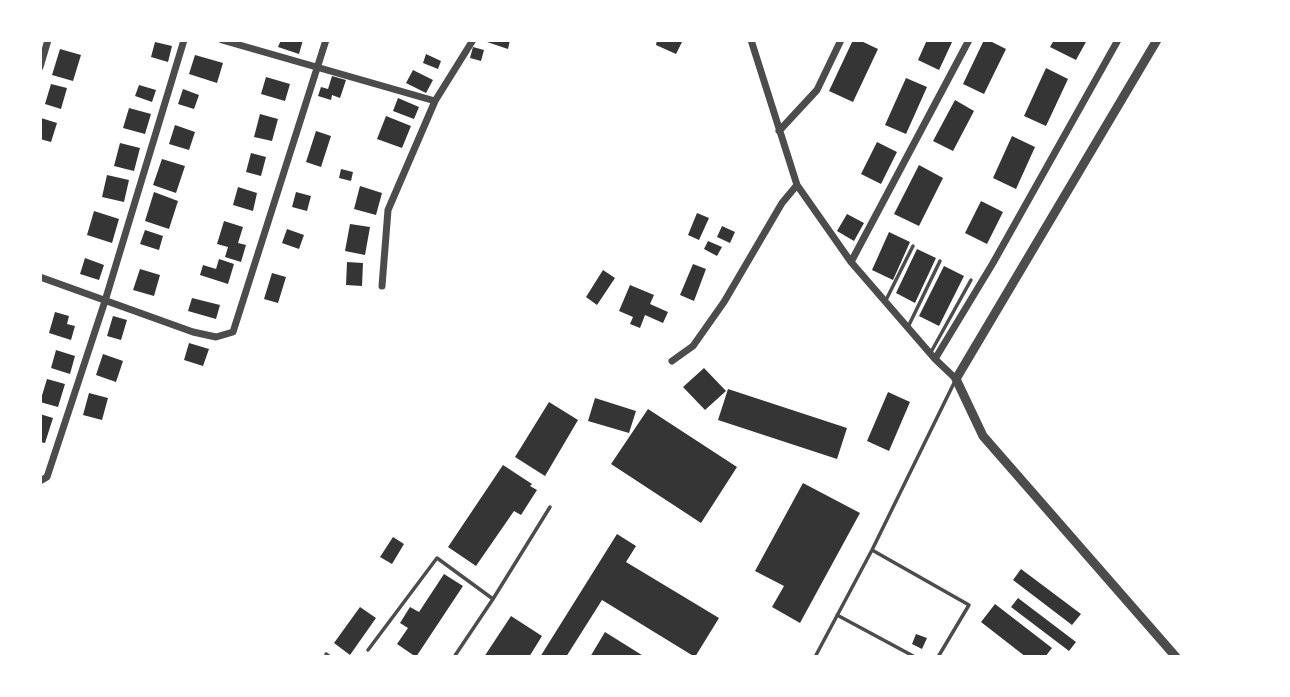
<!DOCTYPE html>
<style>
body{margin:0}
#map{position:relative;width:1290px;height:697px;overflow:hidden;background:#fff;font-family:Literata,serif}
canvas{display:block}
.frame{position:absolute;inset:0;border:42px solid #fff;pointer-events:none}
</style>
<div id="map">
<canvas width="1290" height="697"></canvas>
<div class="frame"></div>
</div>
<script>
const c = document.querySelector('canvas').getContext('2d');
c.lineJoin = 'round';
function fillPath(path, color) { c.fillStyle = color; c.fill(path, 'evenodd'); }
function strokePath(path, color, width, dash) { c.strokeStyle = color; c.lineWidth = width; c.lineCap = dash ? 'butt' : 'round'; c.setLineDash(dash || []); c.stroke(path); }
const building = new Path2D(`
 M281 40H303L299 54 278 47Z
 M481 40H510L508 49Z
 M657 40H683L676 54 656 45Z
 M853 40H859L878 49 853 102 829 91Z
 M927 40H953L939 70 918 60Z
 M984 40H988L1006 49 984 94 963 84Z
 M1054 40H1087L1076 60 1050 47Z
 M155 42 172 46 168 62 151 57Z
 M473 47 484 50 481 61 470 58Z
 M60 49 81 55 73 81 52 75Z
 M426 54 441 61 438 69 423 63Z
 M195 55 223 63 217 83 189 74Z
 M1046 68 1068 79 1046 126 1024 116Z
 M413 70 433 80 426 93 406 83Z
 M332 76 346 80 340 98 332 95 331 100 318 96 321 87 328 89Z
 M266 77 290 84 285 101 261 94Z
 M906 78 927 87 906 134 885 125Z
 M51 84 67 88 61 109 45 104Z
 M139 85 156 90 152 102 135 96Z
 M183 89 199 95 194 109 178 104Z
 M398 98 419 107 414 119 393 111Z
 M955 100 974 111 953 151 933 141Z
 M129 108 151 114 145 134 123 128Z
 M260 114 278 119 272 141 254 137Z
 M386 116 411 126 402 148 377 139Z
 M41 118 57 123 51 142 40 139Z
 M175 125 195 132 189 150 169 144Z
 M316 131 331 136 321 167 306 162Z
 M1012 136 1035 147 1016 189 993 178Z
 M877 142 897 152 881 184 861 174Z
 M120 143 140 148 134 171 114 166Z
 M251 153 266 157 261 176 246 172Z
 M162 159 185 166 176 193 153 185Z
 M919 165 943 178 919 226 894 214Z
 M341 169 353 172 351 181 339 178Z
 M107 175 129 180 124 202 102 197Z
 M360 186 382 193 376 215 354 209Z
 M238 187 257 193 253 211 233 205Z
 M154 192 178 201 169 229 145 221Z
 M296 192 311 196 307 211 292 207Z
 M981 201 1003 212 987 244 965 233Z
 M94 211 119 219 112 243 87 235Z
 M697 213 709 218 699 240 688 235Z
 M847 214 864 223 854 241 837 231Z
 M224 221 243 227 238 243 246 245 241 262 225 257 228 247 217 244Z
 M350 224 370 227 365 255 345 251Z
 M722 226 735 232 730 243 717 237Z
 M287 229 304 235 299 249 282 243Z
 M145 230 163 236 159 250 140 244Z
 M889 232 910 242 893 280 872 270Z
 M708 241 722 247 717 256 704 249Z
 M917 249 936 258 915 303 896 293Z
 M85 258 104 265 99 280 80 274Z
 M219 259 234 264 228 284 200 275 203 265 216 269Z
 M347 262 363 263 362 286 346 285Z
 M693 264 706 269 694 301 680 295Z
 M944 266 964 276 939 326 919 316Z
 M140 269 160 275 154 296 133 290Z
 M603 270 615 278 597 305 586 297Z
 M272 273 286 277 278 303 264 299Z
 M630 285 654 295 650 304 668 312 663 323 645 315 640 328 630 324 633 317 619 311Z
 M192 298 220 305 216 319 188 311Z
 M55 312 69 316 67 324 75 326 71 340 49 333Z
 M113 316 127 320 121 340 107 336Z
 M189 343 209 349 203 366 184 360Z
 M56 350 75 356 70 374 51 368Z
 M103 354 123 361 116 382 96 375Z
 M704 368 726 391 705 410 683 387Z
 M47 379 65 384 58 407 40 402Z
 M728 389 847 428 837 459 718 420Z
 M888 392 910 402 889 451 867 441Z
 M89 393 108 398 102 420 83 415Z
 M595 398 636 411 629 433 588 421Z
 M549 402 578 420 545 476 515 457Z
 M648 409 737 467 701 523 611 464Z
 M40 414 53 418 45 443 40 442Z
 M503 465 532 484 530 486 537 490 521 515 514 511 476 566 448 547Z
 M803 483 860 513 800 623 772 607 784 586 755 571Z
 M617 534 636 546 626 562 719 618 695 657 602 600 566 657H540Z
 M393 537 404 544 392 564 380 557Z
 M1021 569 1081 614 1072 625 1013 580Z
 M444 574 463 586 416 657 397 644 408 628 400 623 410 607 419 612Z
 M1018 598 1076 642 1069 651 1011 607Z
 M995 604 1052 648 1045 657H1026L981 622Z
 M360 607 376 618 350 655 334 643Z
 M511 616 542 636 529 657H484Z
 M605 632 645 657H590Z
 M916 634 927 638 922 649 912 644Z`);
const service = new Path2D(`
 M886 300 913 246
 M908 327 940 261
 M931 352 971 280
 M872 550 969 605 938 657
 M493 599 550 507
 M837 615 915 657
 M368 650 437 558 493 599 454 657
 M326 654 330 657
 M815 657 872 550 955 381`);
const minor = new Path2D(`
 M222 40 435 101
 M751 40 797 185 851 262 935 359 956 379
 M40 67 48 40
 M779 131 817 90 841 40
 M851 262 969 40
 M40 277 193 332 216 337 233 332 326 40
 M382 286 388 210 435 101 473 40
 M935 359 993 263 1118 40
 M672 361 693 346 724 302 782 203 797 185
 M40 481 47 477 105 301 184 40`);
const tertiary = new Path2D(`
 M1157 40 956 379 983 436 1176 657`);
fillPath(building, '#353535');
strokePath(service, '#4c4c4c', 3.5);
strokePath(minor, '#4c4c4c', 7);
strokePath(tertiary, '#4c4c4c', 9);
</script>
